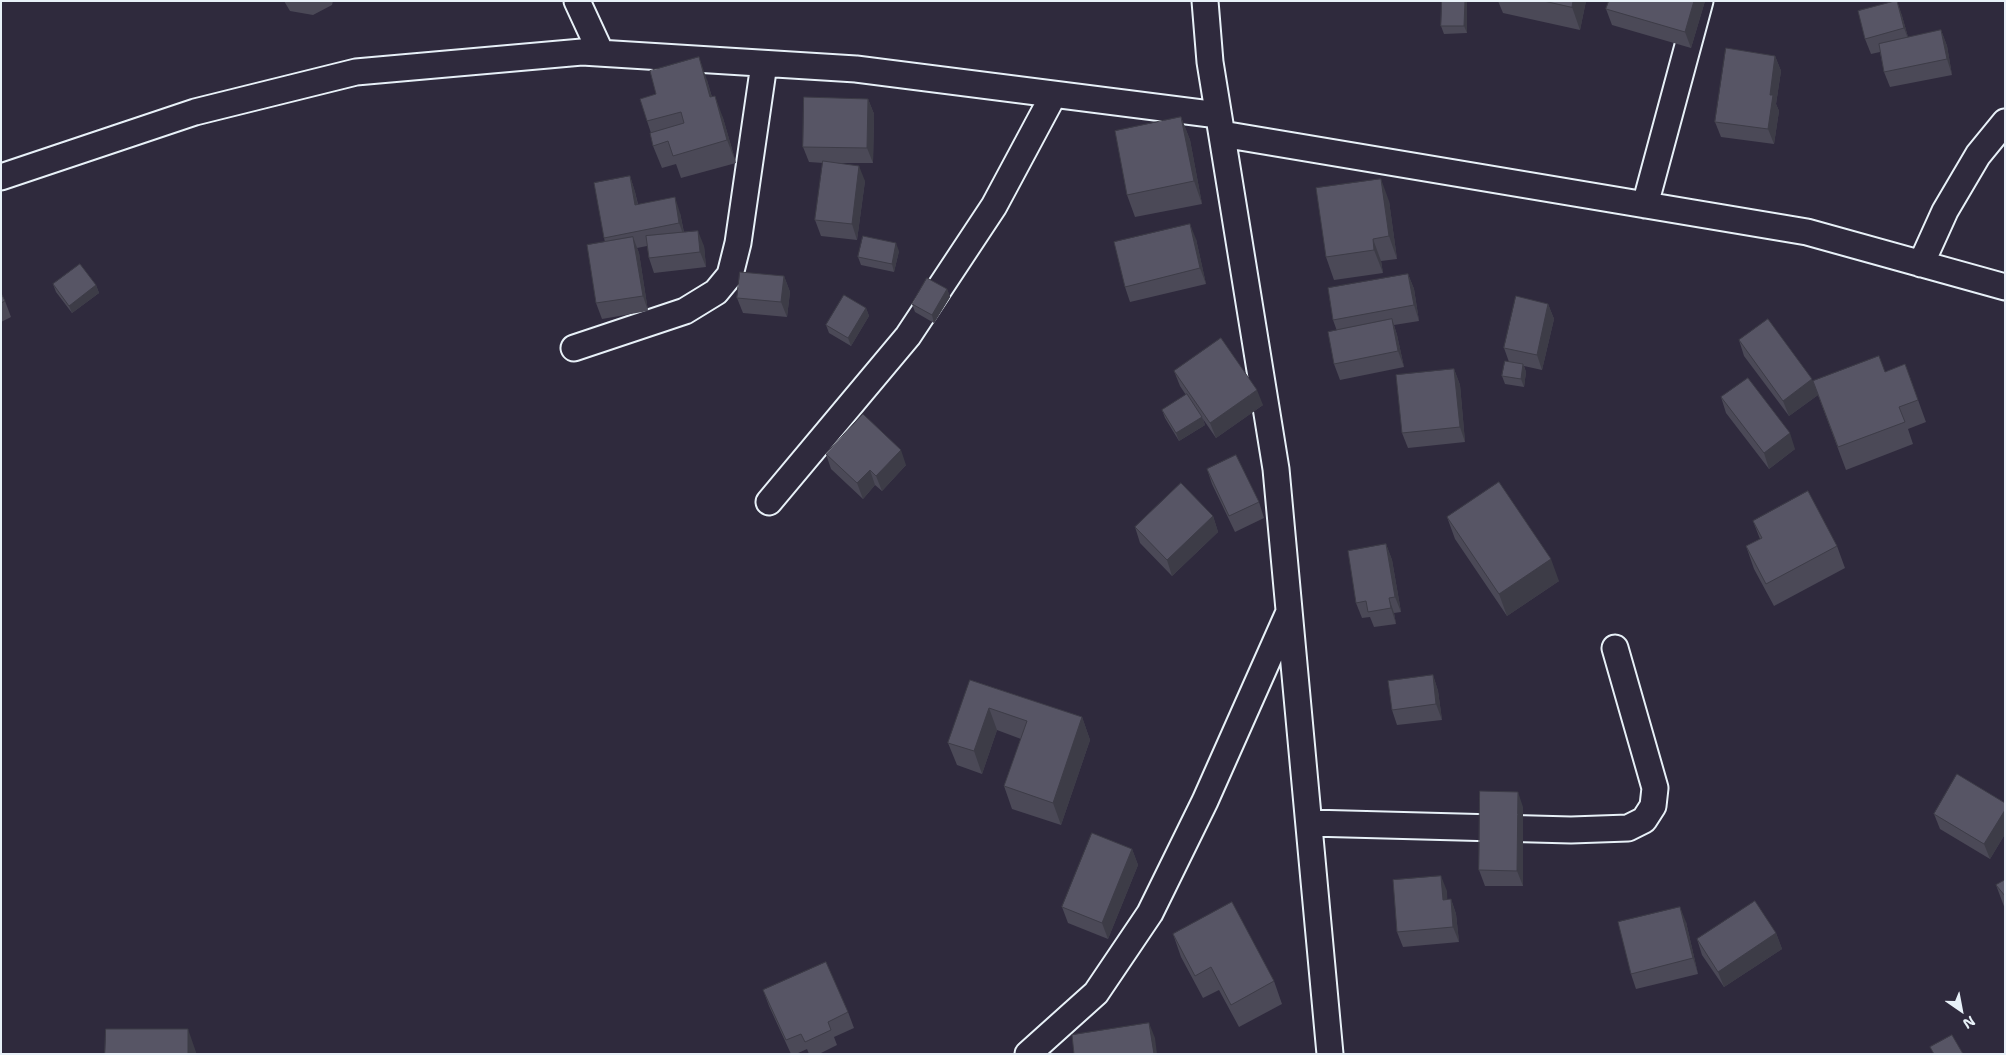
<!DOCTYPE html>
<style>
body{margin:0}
#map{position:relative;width:2006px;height:1055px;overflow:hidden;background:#2f2a3d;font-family:"Shantell Sans",sans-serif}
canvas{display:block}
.frame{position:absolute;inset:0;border:2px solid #e8f1f8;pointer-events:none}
.north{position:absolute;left:1936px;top:985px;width:50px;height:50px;-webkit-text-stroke:4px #2f2a3d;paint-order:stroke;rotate:147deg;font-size:14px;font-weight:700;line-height:20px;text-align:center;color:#e8f1f8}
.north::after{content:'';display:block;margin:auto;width:18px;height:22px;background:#e8f1f8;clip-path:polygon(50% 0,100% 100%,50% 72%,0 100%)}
</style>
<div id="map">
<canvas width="2006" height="1055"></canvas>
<div class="frame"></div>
<div class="north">N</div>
</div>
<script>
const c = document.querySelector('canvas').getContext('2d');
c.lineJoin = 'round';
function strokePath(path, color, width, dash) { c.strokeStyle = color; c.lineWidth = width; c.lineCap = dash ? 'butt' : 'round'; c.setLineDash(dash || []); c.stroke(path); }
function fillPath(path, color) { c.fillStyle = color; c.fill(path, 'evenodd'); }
const minor = new Path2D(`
 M577 1 601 53
 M1205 1 1210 62 1276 469 1330 1054
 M1222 134 1807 232 2005 287
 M1 177 195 112 356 72 582 52 856 69 1218 115
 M1645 205 1700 1
 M1921 264 1945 211 1978 155 2005 122
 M574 348 685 311 716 292 730 275 738 243 764 64
 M769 502 908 336 994 206 1054 94
 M1310 823 1571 830 1628 828 1644 820 1653 806 1655 788 1615 648
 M1028 1054 1096 993 1150 913 1205 801 1289 612`);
const wall = new Path2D(`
 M284 1H333L332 5 313 15 290 11Z
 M1467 1V33L1444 34 1441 26Z
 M1498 1H1586L1580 30 1503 13Z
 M1609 1H1705L1691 48 1612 25 1606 9Z
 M1897 1 1902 16 1908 37 1941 30 1947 46 1952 75 1890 87 1884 72 1880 52 1871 54 1865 39Z
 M1775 56 1781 71 1776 104 1779 111 1774 144 1721 137 1715 122Z
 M707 80 712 97 723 118 736 163 681 178 676 164 662 168 653 146 651 133 647 121Z
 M868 99 874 114 873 163H835L865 181 857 240 821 236 815 220 823 163 809 162 803 147Z
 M1181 117 1190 140 1202 204 1135 217 1127 195Z
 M630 176 635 192 638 204 680 213 684 232 704 246 706 267 654 273 649 258 647 246 637 248 639 253 648 311 602 319 596 303 605 242 604 238Z
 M1389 201 1397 259 1381 261 1383 273 1334 280 1326 257Z
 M1196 239 1206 284 1130 302 1125 287Z
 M899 251 894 272 861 265 858 257Z
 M1408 274 1414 289 1419 321 1394 325 1397 335 1404 367 1340 380 1334 364 1337 331 1333 320Z
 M784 276 790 292 787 317 743 313 737 298Z
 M53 284 96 285 99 293 72 313 56 292Z
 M947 289 950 297 934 323 915 312 912 304Z
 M1 293 5 301 11 317 1 322Z
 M1548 304 1554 319 1542 370 1524 366 1526 372 1524 387 1505 384 1502 376 1509 362 1504 348Z
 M866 308 869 316 851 346 829 333 826 325Z
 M1739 340 1813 381 1885 372 1905 364 1926 422 1908 429 1913 444 1846 470 1818 395 1789 416 1744 356Z
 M1454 369 1460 385 1465 442 1408 448 1402 433Z
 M1174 371 1263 405 1216 438 1203 419 1205 425 1179 441 1165 418 1162 410 1186 395 1180 386Z
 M1721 397 1795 449 1769 469 1726 413Z
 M826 454 906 465 882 491 875 485 863 499 831 469Z
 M1207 469 1259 502 1264 518 1235 532 1212 484Z
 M1213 516 1218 532 1172 576 1140 543 1135 527Z
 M1447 517 1559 581 1507 616 1455 539Z
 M1753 521 1837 546 1845 568 1774 606 1754 569 1746 546 1760 539Z
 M1386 544 1392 560 1401 612 1394 613 1396 624 1374 627 1370 617 1362 618 1356 603Z
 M1433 675 1438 691 1442 720 1397 725 1392 710Z
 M970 680 1082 717 1090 740 1061 825 1012 809 1004 786 1021 739 997 730 982 774 957 765 948 743Z
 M2005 803V834L1990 859 1940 829 1934 814Z
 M1523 807V886H1485L1479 870Z
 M1132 849 1138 865 1108 939 1068 923 1062 907Z
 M2005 880V909L1996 885Z
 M1447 891V899H1451L1456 914 1459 942 1403 947 1397 932Z
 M1686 922 1698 974 1636 989 1631 974Z
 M1776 933 1782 949 1724 987 1702 955 1697 939Z
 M1173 934 1274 981 1282 1004 1239 1027 1219 990 1203 998 1181 957Z
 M763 990 848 1012 854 1028 834 1037 837 1045 819 1054H809L807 1049 796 1054H791L769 1006Z`);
const shadedWall = new Path2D(`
 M1465 1H1467V33L1464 26Z
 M1573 1H1586L1580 30 1572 7Z
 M1694 1H1705L1691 48 1685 32Z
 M1897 1 1902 16 1910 44 1904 28Z
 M1941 30 1947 46 1952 75 1947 59Z
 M1775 56 1781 71 1776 104 1779 111 1774 144 1768 129 1770 95Z
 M699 57 707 80 718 120 710 97Z
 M715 96 723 118 736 163 727 140Z
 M868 99 874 114 873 163 867 148Z
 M1181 117 1190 140 1202 204 1194 181Z
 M859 166 865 181 857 240 852 224Z
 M630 176 635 192 641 220 635 205Z
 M1381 179 1389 201 1397 259 1389 236Z
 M675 197 680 213 685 239 679 223Z
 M1190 224 1196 239 1206 284 1200 268Z
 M698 231 704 246 706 267 700 252Z
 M633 237 639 253 648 311 643 296Z
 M1373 239 1381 261 1383 273 1374 250Z
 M896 243 899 251 894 272 892 264Z
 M1408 274 1414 289 1419 321 1414 305Z
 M784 276 790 292 787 317 781 302Z
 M96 285 99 293 72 313 69 306Z
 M947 289 950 297 934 323 932 315Z
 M1548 304 1554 319 1542 370 1537 355Z
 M866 308 869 316 851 346 848 338Z
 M1392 319 1397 335 1404 367 1398 351Z
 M1523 364 1526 372 1524 387 1521 379Z
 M1454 369 1460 385 1465 442 1460 427Z
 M1812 379 1818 395 1789 416 1783 401Z
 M1257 390 1263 405 1216 438 1210 423Z
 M1202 417 1205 425 1179 441 1176 433Z
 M1790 433 1795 449 1769 469 1764 453Z
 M901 450 906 465 882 491 876 476Z
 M870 470 875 485 863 499 857 483Z
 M1213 516 1218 532 1172 576 1167 560Z
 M1386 544 1392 560 1401 612 1395 597Z
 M1551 559 1559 581 1507 616 1499 594Z
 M1389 598 1394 613 1396 624 1391 608Z
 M1433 675 1438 691 1442 720 1436 704Z
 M989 708 997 730 982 774 974 751Z
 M1082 717 1090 740 1061 825 1053 803Z
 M1518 792 1523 807V886L1517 871Z
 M2005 810V834L1990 859 1984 844Z
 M1132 849 1138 865 1108 939 1102 923Z
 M1441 876 1447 891 1448 915 1443 900Z
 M1451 899 1456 914 1459 942 1453 927Z
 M1680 907 1686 922 1698 974 1693 958Z
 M1776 933 1782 949 1724 987 1718 972Z
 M1149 1023 1155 1038 1157 1054H1154Z
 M188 1029 196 1052V1054H188Z`);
const building = new Path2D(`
 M1442 1H1465L1464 26H1441Z
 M1544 1H1573L1572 7Z
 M1609 1H1694L1685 32 1606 9Z
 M1895 1H1897L1904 28 1865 39 1858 11Z
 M1941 30 1947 59 1884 72 1879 44Z
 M1726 48 1775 56 1770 95H1773L1768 129 1715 122Z
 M699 57 710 97 715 96 727 140 673 156 668 141 653 146 650 133 684 123 681 112 647 121 640 99 656 94 650 71Z
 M804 97 868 99 867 148 803 147Z
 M1181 117 1194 181 1127 195 1115 131Z
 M823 161 859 166 852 224 815 220Z
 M630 176 635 205 675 197 679 223 604 238 594 183Z
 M1381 179 1389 236 1373 239 1374 250 1326 257 1316 188Z
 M1190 224 1200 268 1125 287 1114 242Z
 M698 231 700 252 649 258 646 236Z
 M863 236 896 243 892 264 858 257Z
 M633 237 643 296 596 303 587 245Z
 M80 264 96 285 69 306 53 284Z
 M740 272 784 276 781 302 737 298Z
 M1408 274 1414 305 1333 320 1328 288Z
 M927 278 947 289 932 315 912 304Z
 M1 293 5 301 1 303Z
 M844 295 866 308 848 338 826 325Z
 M1516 296 1548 304 1537 355 1504 348Z
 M1392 319 1398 351 1334 364 1328 332Z
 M1768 319 1812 379 1783 401 1739 340Z
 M1221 338 1257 390 1210 423 1174 371Z
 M1879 356 1885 372 1905 364 1918 400 1899 407 1905 422 1838 447 1813 381Z
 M1505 361 1523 364 1521 379 1502 376Z
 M1454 369 1460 427 1402 433 1396 375Z
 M1748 378 1790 433 1764 453 1721 397Z
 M1187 394 1202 417 1176 433 1162 410Z
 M863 414 901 450 876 476 870 470 857 483 826 454Z
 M1236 455 1259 502 1229 516 1207 469Z
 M1499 482 1551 559 1499 594 1447 517Z
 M1181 483 1213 516 1167 560 1135 527Z
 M1808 491 1837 546 1766 584 1746 546 1762 538 1753 521Z
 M1386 544 1395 597 1389 598 1391 608 1368 612 1366 601 1356 603 1348 551Z
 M1433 675 1436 704 1392 710 1388 681Z
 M970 680 1082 717 1053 803 1004 786 1027 721 989 708 974 751 948 743Z
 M1957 774 2005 803V810L1984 844 1934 814Z
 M1480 791 1518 792 1517 871 1479 870Z
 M1092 833 1132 849 1102 923 1062 907Z
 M1441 876 1443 900 1451 899 1453 927 1397 932 1393 880Z
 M2005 880V896L1996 885Z
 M1755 901 1776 933 1718 972 1697 939Z
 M1232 902 1274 981 1231 1005 1211 967 1195 976 1173 934Z
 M1680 907 1693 958 1631 974 1618 922Z
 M826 962 848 1012 828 1022 831 1030 805 1042 801 1034 786 1040 763 990Z
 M1149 1023 1154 1054H1074L1072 1035Z
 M106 1029H188V1054H105Z
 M1952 1035 1963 1054H1934L1930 1047Z`);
strokePath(minor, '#e8f1f8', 29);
strokePath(minor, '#2f2a3d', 25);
fillPath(wall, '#4b4957');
fillPath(shadedWall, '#3d3c47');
fillPath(building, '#575565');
strokePath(building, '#3d3c47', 1);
</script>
